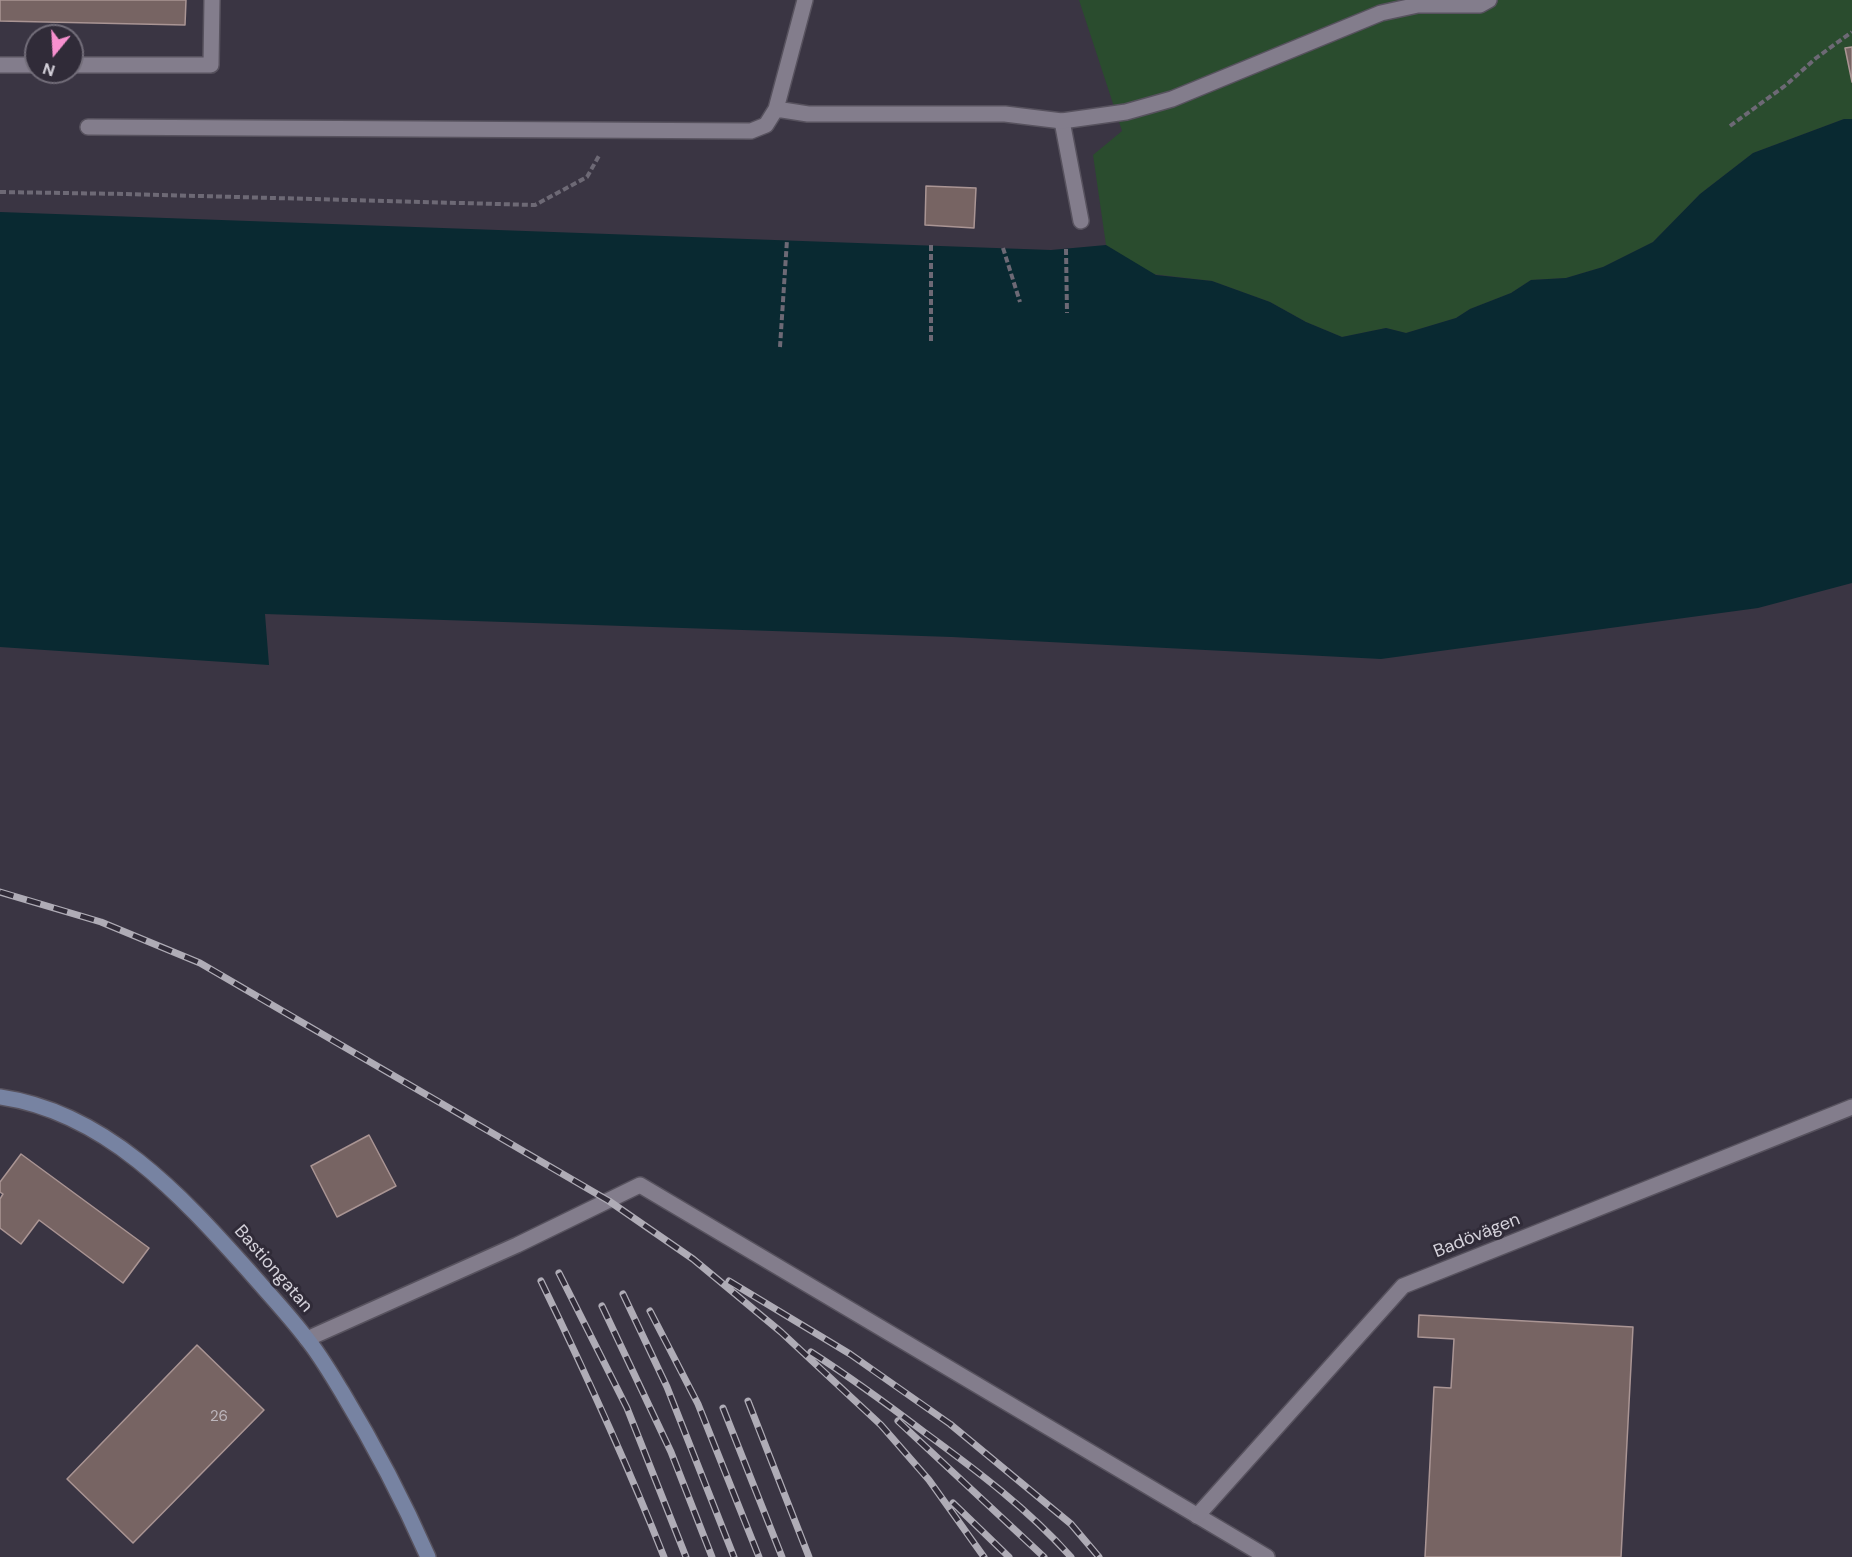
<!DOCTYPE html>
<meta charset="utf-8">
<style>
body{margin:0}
#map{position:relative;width:1852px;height:1557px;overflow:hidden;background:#3a3543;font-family:"DM Sans",sans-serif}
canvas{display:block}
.north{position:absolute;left:24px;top:24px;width:60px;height:60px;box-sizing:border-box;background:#302b38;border:2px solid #726d79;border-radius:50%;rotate:198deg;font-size:16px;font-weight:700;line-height:24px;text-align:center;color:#d4d1da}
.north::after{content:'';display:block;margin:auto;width:21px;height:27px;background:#f790cf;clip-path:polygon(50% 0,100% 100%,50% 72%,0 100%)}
</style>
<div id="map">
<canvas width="1852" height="1557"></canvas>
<div class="north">N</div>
</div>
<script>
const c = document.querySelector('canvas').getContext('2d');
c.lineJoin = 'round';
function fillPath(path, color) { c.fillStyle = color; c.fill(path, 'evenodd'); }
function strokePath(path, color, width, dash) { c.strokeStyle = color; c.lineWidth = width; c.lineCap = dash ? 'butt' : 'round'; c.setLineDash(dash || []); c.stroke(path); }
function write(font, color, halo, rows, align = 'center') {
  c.font = font + ' "DM Sans",sans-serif'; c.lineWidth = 6; c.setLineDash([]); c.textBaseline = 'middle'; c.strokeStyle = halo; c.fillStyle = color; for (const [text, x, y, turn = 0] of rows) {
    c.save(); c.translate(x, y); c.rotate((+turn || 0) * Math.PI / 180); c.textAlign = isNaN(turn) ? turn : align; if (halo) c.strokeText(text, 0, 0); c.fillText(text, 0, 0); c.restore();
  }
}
const green = new Path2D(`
 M1079 0H1852V119H1844L1753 153 1700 194 1653 242 1603 267 1566 278 1531 280 1511 293 1470 309 1456 318 1406 333 1386 328 1342 337 1306 322 1270 302 1212 281 1152 274 1106 245 1093 155 1122 131Z`);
const water = new Path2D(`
 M1844 119H1852V583L1758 608 1381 659 952 637 265 614 269 665 0 647V212L1051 250 1106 245 1156 275 1212 281 1270 302 1306 322 1342 337 1386 328 1406 333 1456 318 1470 309 1511 293 1531 280 1566 278 1603 267 1653 242 1700 194 1753 153Z`);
const building = new Path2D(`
 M0 0H186L185 25 0 21Z
 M1852 47V82L1845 48Z
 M926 186 976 188 974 228 925 225Z
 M369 1135 396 1186 337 1217 311 1166Z
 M21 1154 149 1248 123 1283 39 1220 21 1244 0 1228V1199L3 1194 0 1192V1182Z
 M1419 1315 1633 1327 1621 1557H1425L1434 1387 1451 1388 1454 1339 1418 1337Z
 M197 1345 264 1410 133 1543 67 1479Z`);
const path = new Path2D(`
 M1730 126 1786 85 1816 58 1852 32
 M0 192 125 194 535 205 587 177 600 154
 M1003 248 1020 302
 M1066 249 1067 313
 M931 341V245
 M780 347 787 240`);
const service = new Path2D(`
 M0 65H36
 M72 65H211L212 0
 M1062 121 1081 221
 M307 1339 517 1245 640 1185 1267 1557`);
const minor = new Path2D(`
 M776 109 808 114H1005L1062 121 1126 112 1172 99 1381 13 1418 5H1480L1489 0
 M88 127 751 131 766 125 776 109 805 0
 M1197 1516 1403 1286 1852 1107`);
const secondary = new Path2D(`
 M0 1097C105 1112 181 1195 248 1270 267 1292 289 1315 307 1339 320 1355 331 1374 342 1392 374 1445 403 1500 428 1557`);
const rail = new Path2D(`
 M0 892 101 922 200 963 609 1201 693 1259 781 1332 881 1425 929 1480 984 1557
 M559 1273 627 1408 686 1557
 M541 1281C585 1372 627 1463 664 1557
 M729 1281 850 1354 950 1424 1071 1524 1099 1557
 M623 1294 667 1387 734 1557
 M602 1306 671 1452 712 1557
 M650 1311 698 1404 759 1557
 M811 1352C850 1377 887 1404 924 1432 976 1470 1028 1509 1071 1557
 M748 1401 809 1557
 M723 1408 782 1557
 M898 1421 1044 1557
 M953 1503 1009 1557`);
const numberNames = [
 ["26",219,1417]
];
const streetNames = [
 ["Badövägen",1477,1236,-22],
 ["Bastiongatan",273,1269,49]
];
fillPath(green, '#2a4c2e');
fillPath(water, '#092931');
fillPath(building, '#776463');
strokePath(building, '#aa9594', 1.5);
strokePath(service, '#57525e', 18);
strokePath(minor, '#57525e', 18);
strokePath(secondary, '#57525e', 18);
strokePath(path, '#6d6975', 4, [6, 3]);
strokePath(service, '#837d8c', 15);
strokePath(minor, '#837d8c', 15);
strokePath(secondary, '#7783a2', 15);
strokePath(rail, '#afacb6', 7);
strokePath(rail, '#302b38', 4.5, [14]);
write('15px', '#bdb6bc', null, numberNames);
write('18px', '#d4d1da', '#302b38', streetNames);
</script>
